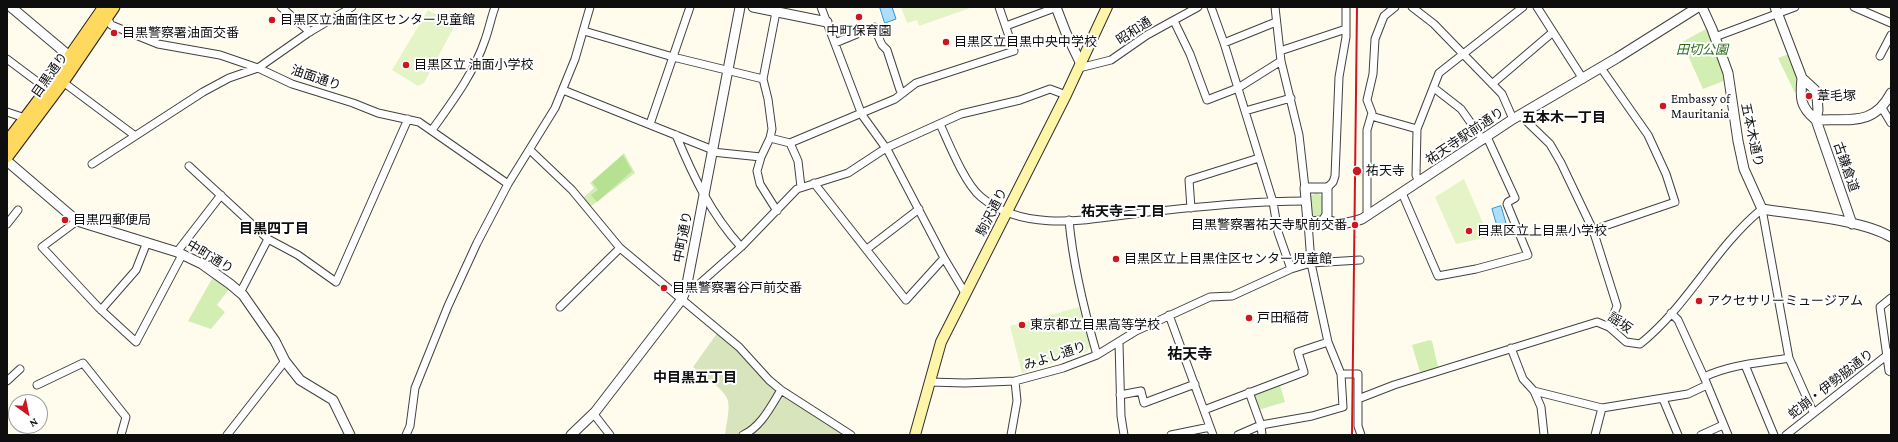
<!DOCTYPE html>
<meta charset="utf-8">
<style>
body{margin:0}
#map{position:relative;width:1898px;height:442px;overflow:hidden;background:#fffcee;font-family:"Crimson Pro",serif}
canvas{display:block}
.frame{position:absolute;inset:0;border:8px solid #0e0e0e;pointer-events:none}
.north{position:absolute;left:8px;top:394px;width:40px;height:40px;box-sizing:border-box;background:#fff;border:1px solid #9f9f9f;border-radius:50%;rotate:147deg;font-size:11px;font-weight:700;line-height:16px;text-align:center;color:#0e0e0e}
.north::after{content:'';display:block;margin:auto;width:14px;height:18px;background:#cd161f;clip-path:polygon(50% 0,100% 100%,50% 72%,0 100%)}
</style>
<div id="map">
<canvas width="1898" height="442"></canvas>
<div class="frame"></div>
<div class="north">N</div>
</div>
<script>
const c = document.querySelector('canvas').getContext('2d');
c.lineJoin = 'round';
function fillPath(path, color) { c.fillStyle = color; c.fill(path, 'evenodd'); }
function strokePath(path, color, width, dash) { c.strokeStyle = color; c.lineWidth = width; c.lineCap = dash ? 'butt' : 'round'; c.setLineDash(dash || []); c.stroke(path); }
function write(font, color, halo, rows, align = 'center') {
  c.font = font + ' "Crimson Pro","Noto Sans JP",serif'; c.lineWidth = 4; c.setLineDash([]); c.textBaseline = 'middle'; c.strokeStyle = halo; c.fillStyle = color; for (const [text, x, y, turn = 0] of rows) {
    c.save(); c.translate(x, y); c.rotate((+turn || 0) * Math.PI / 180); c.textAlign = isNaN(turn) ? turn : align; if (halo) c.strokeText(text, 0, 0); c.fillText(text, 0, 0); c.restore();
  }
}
const green = new Path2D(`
 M1708 28 1726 80 1703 89 1682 42Z
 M1789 54 1800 78 1795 93 1778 58Z
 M624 153 635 173 590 207 583 198 594 188 590 183Z
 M1317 193 1322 196 1323 213 1320 217 1315 218 1311 215 1310 196Z
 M213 277 229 289 217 305 225 312 211 329 188 321Z
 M1430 340 1432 341 1438 367 1420 372 1412 345Z
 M1280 385 1285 402 1258 410 1252 394Z`);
const forest = new Path2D(`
 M623 155 632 171 597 202 591 195 598 190 592 182Z`);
const cemetery = new Path2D(`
 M718 332 742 352 776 389V393C768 407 756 432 738 435 734 436 729 435 725 435 726 425 730 411 728 401 726 390 702 375 693 367Z
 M780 395H783L847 435H748Z`);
const pitch = new Path2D(`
 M901 7H973L919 26 917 20 907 23Z
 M428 10 455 25 424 83 418 86 392 70Z
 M1464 179 1489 237 1456 244 1435 197Z
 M1079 307 1090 347 1087 352 1022 373 1010 326Z`);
const water = new Path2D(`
 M880 7H892L896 19 885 23Z
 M1501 206 1508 230 1499 233 1492 209Z`);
const minor = new Path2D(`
 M281 7 310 32
 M821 7 862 115 888 151 944 258 965 293
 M1211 7 1224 43 1273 202 1278 232 1291 269
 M1275 7 1281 61 1299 135 1305 188
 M1412 7 1434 24 1502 94 1513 119
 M1537 7 1583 79
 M1854 7 1891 23
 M776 12 763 79 768 99 772 129 770 138 761 157 757 171 760 184 777 211
 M107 17 111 25 158 44 220 55 258 68 292 84 353 103 378 113 419 122 508 184
 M1174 21 1190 54 1207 100 1238 88 1281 61
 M1006 26 1057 7
 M584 31 673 57 763 79
 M1715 37 1795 7
 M835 43 874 27 882 45 887 50 900 90 903 93
 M1224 43 1276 22
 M1280 51 1346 29
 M1880 56 1891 35
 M7 59 47 89
 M1079 68 1111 60 1147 35 1198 7
 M63 82 134 135
 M1492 84 1553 32
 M1434 88 1461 109 1483 140
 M563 90 713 150
 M1882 108 1891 123
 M1245 111 1291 98
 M7 112 25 118
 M1520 115 1550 144 1561 163 1593 230 1617 306 1609 327
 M1371 116 1417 129
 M650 124 690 7
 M940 124C949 144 965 184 981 197 1029 237 1102 216 1158 211 1207 206 1257 201 1306 201
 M432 130C452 102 474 73 485 40 489 29 491 18 495 7
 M676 135C693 176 711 214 741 247
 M770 138 790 143 895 99 916 83 1014 51 999 7
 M790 143 798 161 801 187
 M530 150 572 190 620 248 739 347 769 380 781 390 851 435
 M712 152 761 157
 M92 164 203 92 229 78 258 68 308 33 352 7
 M189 166 268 239 298 255 336 282 408 119
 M1419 182 1416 175 1417 129 1439 73 1523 7
 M814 183 906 300 944 258
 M1327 188 1333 182 1335 176 1339 77 1346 37V7
 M1402 193 1438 276 1476 269 1528 255 1507 204 1508 202 1515 198 1487 137
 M1191 208 1189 180 1259 158
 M1369 214 1367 211V130L1372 113 1367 100 1373 74 1375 39 1384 16 1395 7
 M1069 220C1073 266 1084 310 1097 355
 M77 221 42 247 99 308 136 342 182 255
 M7 224 18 210
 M1587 232 1675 202 1666 174 1648 135 1601 68
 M867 249 919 209
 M177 252 221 195
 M686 289 698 285 741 247 797 189 848 173 886 148 961 114 1020 100 1050 89 1066 95
 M240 293 268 239
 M1891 298 1880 307 1889 371 1891 372
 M560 307 620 248
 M101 310 136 270 147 242
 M1671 313 1678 320 1704 377 1728 435
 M1169 315 1213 435
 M1119 343 1121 416 1124 435
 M1511 348 1523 379 1534 391 1541 407 1544 435
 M1745 365 1774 435
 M1341 374H1358V426L1361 435
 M1704 377C1731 364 1760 363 1789 358
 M7 381 20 369
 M929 382 965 383 1015 381 1063 368 1097 355 1136 331 1210 297 1232 296 1291 269 1311 263 1360 260
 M37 385 83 363 126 417 121 435
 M1534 391 1602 408 1595 435
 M1249 392 1261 425 1262 435
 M1120 395 1141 391 1144 403 1195 384
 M1358 399 1394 385 1597 322 1609 327 1626 342 1640 344C1688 306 1715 247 1762 209L1789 358 1813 412
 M1663 399 1678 435
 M1602 408 1688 394 1707 385
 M1204 410 1304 372 1298 352 1328 342
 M593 413 610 435
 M227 435 285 361
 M406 435 410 426 415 388 448 306 477 243 508 184 555 108 575 59 590 7
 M743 435C761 427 771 406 781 390
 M1011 435 1017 401 1015 381
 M1171 435 1210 427
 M1238 435 1261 425 1312 416 1343 407 1341 374 1328 342 1318 296 1311 263 1308 222
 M1701 435 1723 425
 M1786 435 1891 352`);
const tertiary = new Path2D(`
 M11 7 74 60
 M753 7 827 22
 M1056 7 1066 33 1081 64
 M1702 7 1712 29 1728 73 1738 141 1744 169 1762 209C1798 215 1861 219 1891 237
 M1775 7 1802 78 1815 90 1817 96 1818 110 1816 120 1852 224
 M1802 78C1800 98 1800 107 1816 120
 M1816 120C1850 118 1873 127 1891 93
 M7 161 77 221 177 252 202 264 230 284 243 295 275 341 285 361 300 380 333 400 350 435
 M1305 188H1327V215L1323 221 1308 222Z
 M1326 219C1337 226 1350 223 1362 219L1513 119 1617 58 1698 7
 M571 435 595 412 682 299 686 289 740 7`);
const secondary = new Path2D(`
 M915 435 941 342 1066 95 1107 7`);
const primary = new Path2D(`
 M7 142 47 89 104 7
 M7 157 63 82 114 7`);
const rail = new Path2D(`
 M1352 435 1357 7`);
const markers = [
 [859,17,4,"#cd161f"],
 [272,20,4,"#cd161f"],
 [114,33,4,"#cd161f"],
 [946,42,4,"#cd161f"],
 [406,65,4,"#cd161f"],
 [1809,96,4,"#cd161f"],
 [1663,106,4,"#cd161f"],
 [1357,171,5,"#cd161f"],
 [65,220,4,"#cd161f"],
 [1355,225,4,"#cd161f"],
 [1469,231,4,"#cd161f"],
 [1116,259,4,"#cd161f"],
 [664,288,4,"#cd161f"],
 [1699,301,4,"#cd161f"],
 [1249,318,4,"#cd161f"],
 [1022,325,4,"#cd161f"]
];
const poiNames = [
 ["目黒区立油面住区センター児童館",280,20],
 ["中町保育園",859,31,"center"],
 ["目黒警察署油面交番",122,33],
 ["目黒区立目黒中央中学校",954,42],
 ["目黒区立 油面小学校",414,65],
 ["葦毛塚",1817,96],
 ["Embassy of",1671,99],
 ["Mauritania",1671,114],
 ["祐天寺",1366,171],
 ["目黒四郵便局",73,220],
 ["目黒警察署祐天寺駅前交番",1347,225,"right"],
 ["目黒区立上目黒小学校",1477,231],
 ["目黒区立上目黒住区センター児童館",1124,259],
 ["目黒警察署谷戸前交番",672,288],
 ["アクセサリーミュージアム",1707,301],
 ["戸田稲荷",1257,318],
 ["東京都立目黒高等学校",1030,325]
];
const streetNames = [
 ["昭和通",1134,31,-33],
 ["目黒通り",50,75,-55],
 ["油面通り",316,78,19],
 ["五本木通り",1752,135,78],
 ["祐天寺駅前通り",1465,136,-34],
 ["古鎌倉道",1846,167,71],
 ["駒沢通り",992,212,-63],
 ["中町通り",683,237,-79],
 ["中町通り",210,257,31],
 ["謡坂",1620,323,34],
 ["みよし通り",1055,356,-18],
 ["蛇崩・伊勢脇通り",1831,384,-38]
];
const parkNames = [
 ["田切公園",1702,50]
];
const neighbourhoodNames = [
 ["五本木一丁目",1564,118],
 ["祐天寺二丁目",1123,212],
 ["目黒四丁目",274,229],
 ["中目黒五丁目",695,378]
];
const quarterNames = [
 ["祐天寺",1190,354]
];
fillPath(green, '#d2eeb3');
fillPath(forest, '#b5e191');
fillPath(cemetery, '#d7e4bc');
fillPath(pitch, '#e4f4c6');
fillPath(water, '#addffd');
strokePath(water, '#2c96dc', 1);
strokePath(minor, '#414141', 9);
strokePath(tertiary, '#414141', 11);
strokePath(secondary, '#303030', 12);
strokePath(primary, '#1f1f1f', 13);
strokePath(minor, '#fff', 7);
strokePath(tertiary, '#fff', 9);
strokePath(secondary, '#fff5a9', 10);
strokePath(primary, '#ffd85e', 11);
strokePath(rail, '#cd161f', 2);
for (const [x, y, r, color] of markers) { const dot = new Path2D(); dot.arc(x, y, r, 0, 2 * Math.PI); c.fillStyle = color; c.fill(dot); strokePath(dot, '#fff', 1.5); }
write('13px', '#0e0e0e', '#fff', poiNames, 'left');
write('13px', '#0e0e0e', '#fff', streetNames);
write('italic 13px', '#296d17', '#fff', parkNames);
write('bold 14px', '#0e0e0e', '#fff', neighbourhoodNames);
write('bold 15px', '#0e0e0e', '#fff', quarterNames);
</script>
